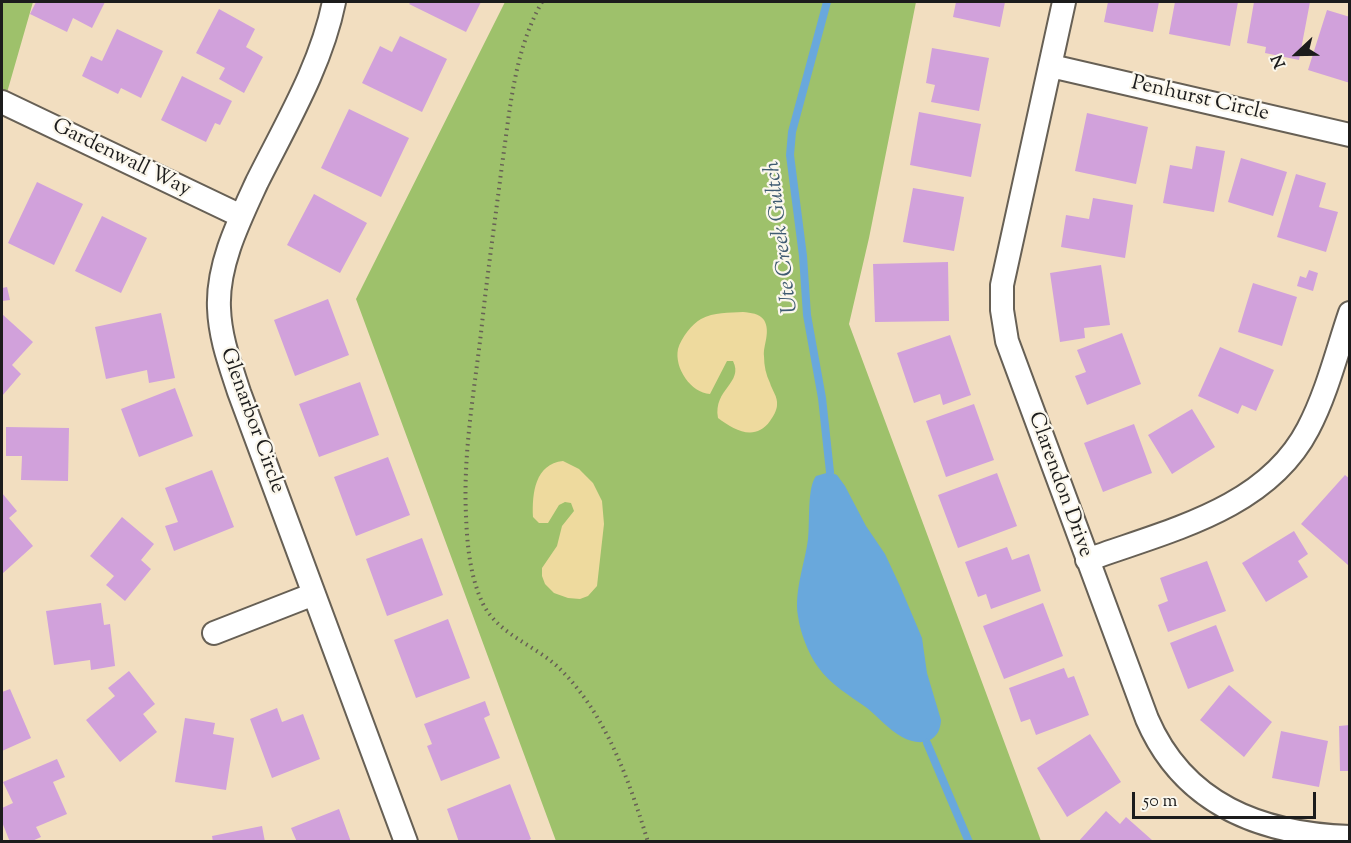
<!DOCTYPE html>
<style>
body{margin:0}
#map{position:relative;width:1351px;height:843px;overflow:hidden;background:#f2dec0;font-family:"Sorts Mill Goudy",serif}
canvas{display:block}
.frame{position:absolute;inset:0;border:3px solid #1c1c1c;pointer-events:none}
.north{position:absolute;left:1267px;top:24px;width:60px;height:60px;-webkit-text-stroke:4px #fbf7ec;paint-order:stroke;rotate:248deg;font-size:16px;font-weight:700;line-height:24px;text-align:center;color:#1c1c1c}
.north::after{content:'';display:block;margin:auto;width:21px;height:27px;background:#1c1c1c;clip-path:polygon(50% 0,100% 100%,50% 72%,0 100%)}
.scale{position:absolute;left:1132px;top:792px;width:184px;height:27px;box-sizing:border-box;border:3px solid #1c1c1c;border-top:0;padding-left:8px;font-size:18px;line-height:21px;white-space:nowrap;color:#1c1c1c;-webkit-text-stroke:4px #fbf7ec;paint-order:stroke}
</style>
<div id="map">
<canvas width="1351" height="843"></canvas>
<div class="frame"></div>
<div class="north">N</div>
<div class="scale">50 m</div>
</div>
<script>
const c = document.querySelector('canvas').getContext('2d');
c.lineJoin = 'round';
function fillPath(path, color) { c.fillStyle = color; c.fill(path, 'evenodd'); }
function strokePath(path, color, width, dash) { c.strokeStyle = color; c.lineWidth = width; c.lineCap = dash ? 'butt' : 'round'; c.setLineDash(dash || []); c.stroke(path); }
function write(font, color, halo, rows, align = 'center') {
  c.font = font + ' "Sorts Mill Goudy",serif'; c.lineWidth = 4.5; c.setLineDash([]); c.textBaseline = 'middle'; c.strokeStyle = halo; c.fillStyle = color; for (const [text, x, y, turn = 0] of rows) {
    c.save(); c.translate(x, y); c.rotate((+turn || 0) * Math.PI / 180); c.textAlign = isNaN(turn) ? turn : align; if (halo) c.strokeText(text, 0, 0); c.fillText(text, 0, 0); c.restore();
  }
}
const green = new Path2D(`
 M2 2H33L4 103 2 102Z
 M505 2H916L869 238 849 324 1041 841H556L356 299Z`);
const sand = new Path2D(`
 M743 312C751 313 759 313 764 320 771 332 763 345 764 356 764 366 766 375 770 383 772 390 778 397 777 405 777 410 773 417 770 421 755 442 734 430 718 418 713 389 744 383 733 361H727L710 394C691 393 674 368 678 349 681 338 692 324 701 319 714 312 729 313 743 312Z
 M563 461 579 469 593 483 602 501 604 524 597 586 588 596 580 599 568 598 554 593 545 584 542 576V568L557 546 562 526 574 511 571 503 565 502 559 505 548 523H539L533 517C532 493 535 464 563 461Z`);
const water = new Path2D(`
 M830 472 837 475 845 486 866 526 885 554 900 586 922 638 927 673 941 720C940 743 920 747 902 737 889 730 878 717 867 708 849 695 831 685 818 667 808 653 800 632 798 616 794 591 805 563 808 539 810 522 807 488 816 476Z`);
const stream = new Path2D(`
 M827 2 792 132 790 155 803 256 807 315 822 398 830 472
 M927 743 969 842`);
const building = new Path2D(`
 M36 2H105L92 28 73 18 67 32 30 14Z
 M411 2H481L466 32 409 4Z
 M956 2H1005L1000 27 953 17Z
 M1108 2H1159L1153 32 1104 22Z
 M1175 2H1238L1230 46 1169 34Z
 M1254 2H1310L1299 60 1265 53 1266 47 1247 43Z
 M219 9 255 29 246 47 263 57 244 93 219 79 225 68 196 53Z
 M1327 10 1350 17V83L1308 70Z
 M117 29 163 51 141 98 121 88 118 94 82 76 91 56 102 61Z
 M400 36 447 59 422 112 362 83 380 46 392 52Z
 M932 48 989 58 979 111 931 102 935 85 926 83Z
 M182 76 232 101 220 125 215 123 206 142 161 120Z
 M349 109 409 138 381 197 321 168Z
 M919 112 981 124 971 177 910 165Z
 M1087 113 1148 127 1136 184 1075 171Z
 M1196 146 1225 151 1214 212 1163 203 1170 165 1192 169Z
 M1241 158 1287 172 1273 216 1228 202Z
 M1296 174 1326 183 1319 207 1338 212 1326 252 1277 237Z
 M37 182 83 204 54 265 8 243Z
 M913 188 964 197 954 251 903 242Z
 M314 194 367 223 340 273 287 245Z
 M1093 198 1133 205 1125 258 1061 247 1066 215 1089 219Z
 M102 216 147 238 121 293 75 271Z
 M948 262 949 321 875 322 873 264Z
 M1101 265 1110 325 1084 328 1085 338 1060 342 1050 273Z
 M1309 270 1318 273 1313 291 1297 286 1300 276 1306 278Z
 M1253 283 1297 297 1282 346 1238 332Z
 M7 287 10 300 2 301V288Z
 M328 299 349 355 295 376 274 320Z
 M161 313 175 378 149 383 147 370 106 379 95 327Z
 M2 314 33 342 12 365 21 374 2 396Z
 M1122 333 1141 384 1087 405 1075 376 1086 372 1077 350Z
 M950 335 971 395 943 405 940 394 914 403 897 353Z
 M1220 347 1274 370 1256 411 1242 405 1238 414 1198 396Z
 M360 382 379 435 319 457 299 404Z
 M175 388 193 436 139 457 121 409Z
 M974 404 994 460 946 477 926 421Z
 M1192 409 1215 447 1172 474 1148 435Z
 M1134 424 1152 473 1103 492 1084 443Z
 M6 427 69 428 68 481 21 480 22 456H6Z
 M388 457 410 515 356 536 334 477Z
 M212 470 234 527 174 551 165 526 178 522 165 488Z
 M997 473 1017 526 958 548 938 495Z
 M1345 475 1350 479V563L1348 565 1301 524Z
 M2 493 17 511 9 518 33 546 2 574Z
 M122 517 154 544 141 560 151 569 125 601 106 585 114 576 90 556Z
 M1294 531 1308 554 1298 561 1308 577 1266 602 1242 563Z
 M422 538 443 595 387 616 366 559Z
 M1007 547 1012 560 1029 554 1041 591 991 609 986 594 978 597 965 562Z
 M1207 561 1226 611 1168 632 1158 605 1168 601 1160 578Z
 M101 603 104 625 110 624 115 666 91 670 90 660 54 665 46 611Z
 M1043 603 1063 656 1004 679 983 626Z
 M448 619 470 678 416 698 394 640Z
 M1216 625 1234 671 1188 689 1170 643Z
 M1064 668 1068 678 1074 676 1089 715 1036 735 1030 719 1021 722 1009 688Z
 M129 671 155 704 143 714 157 732 120 762 86 720 115 696 108 688Z
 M1229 685 1272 722 1244 757 1200 720Z
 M10 689 31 738 2 751V692Z
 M485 701 490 715 484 718 500 758 441 781 427 746 432 744 424 724Z
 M277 708 282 722 303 714 320 759 272 778 250 719Z
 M185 718 215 723 213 734 234 738 226 790 175 782Z
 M1350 725V771H1340L1339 726Z
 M1281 731 1328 741 1319 787 1272 778Z
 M1090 734 1121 782 1067 817 1037 768Z
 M57 759 65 777 53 782 67 814 36 827 41 837 30 842H10L2 822V808L13 803 3 782Z
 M510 784 531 839 525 842H459L447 809Z
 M339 809 351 842H297L291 828Z
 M1106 811 1120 824 1126 817 1152 840 1078 842Z
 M262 826 265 842H213L212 836Z`);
const path = new Path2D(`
 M542 2C514 51 510 110 502 165 495 221 487 276 481 333 474 392 463 454 466 515 467 544 470 577 483 604 499 635 535 645 559 668 606 714 629 780 648 842`);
const minor = new Path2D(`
 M334 2C321 66 286 124 257 182 239 221 217 265 219 308 220 338 230 364 239 392L406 842
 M1064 2 1002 285V310L1007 341 1147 719C1184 805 1261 834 1350 837
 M1051 66 1350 135
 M2 102 241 216
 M1087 560C1166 531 1266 510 1308 429 1327 393 1337 351 1350 313
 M214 633 314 594`);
const streetNames = [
 ["Penhurst Circle",1200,100,13],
 ["Gardenwall Way",121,159,26],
 ["Glenarbor Circle",251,421,70],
 ["Clarendon Drive",1059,485,70]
];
const waterNames = [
 ["Ute Creek Gultch",783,237,-97]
];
fillPath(green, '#9ec16b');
fillPath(sand, '#eeda9e');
fillPath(water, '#69a8dc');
strokePath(stream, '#69a8dc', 8);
fillPath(building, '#d1a1db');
strokePath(minor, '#676055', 26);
strokePath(path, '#676055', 4, [1.5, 4.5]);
strokePath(minor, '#fff', 22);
write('21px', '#1c1c1c', '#fbf7ec', streetNames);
write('italic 22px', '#3f5b72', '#fbf7ec', waterNames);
</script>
